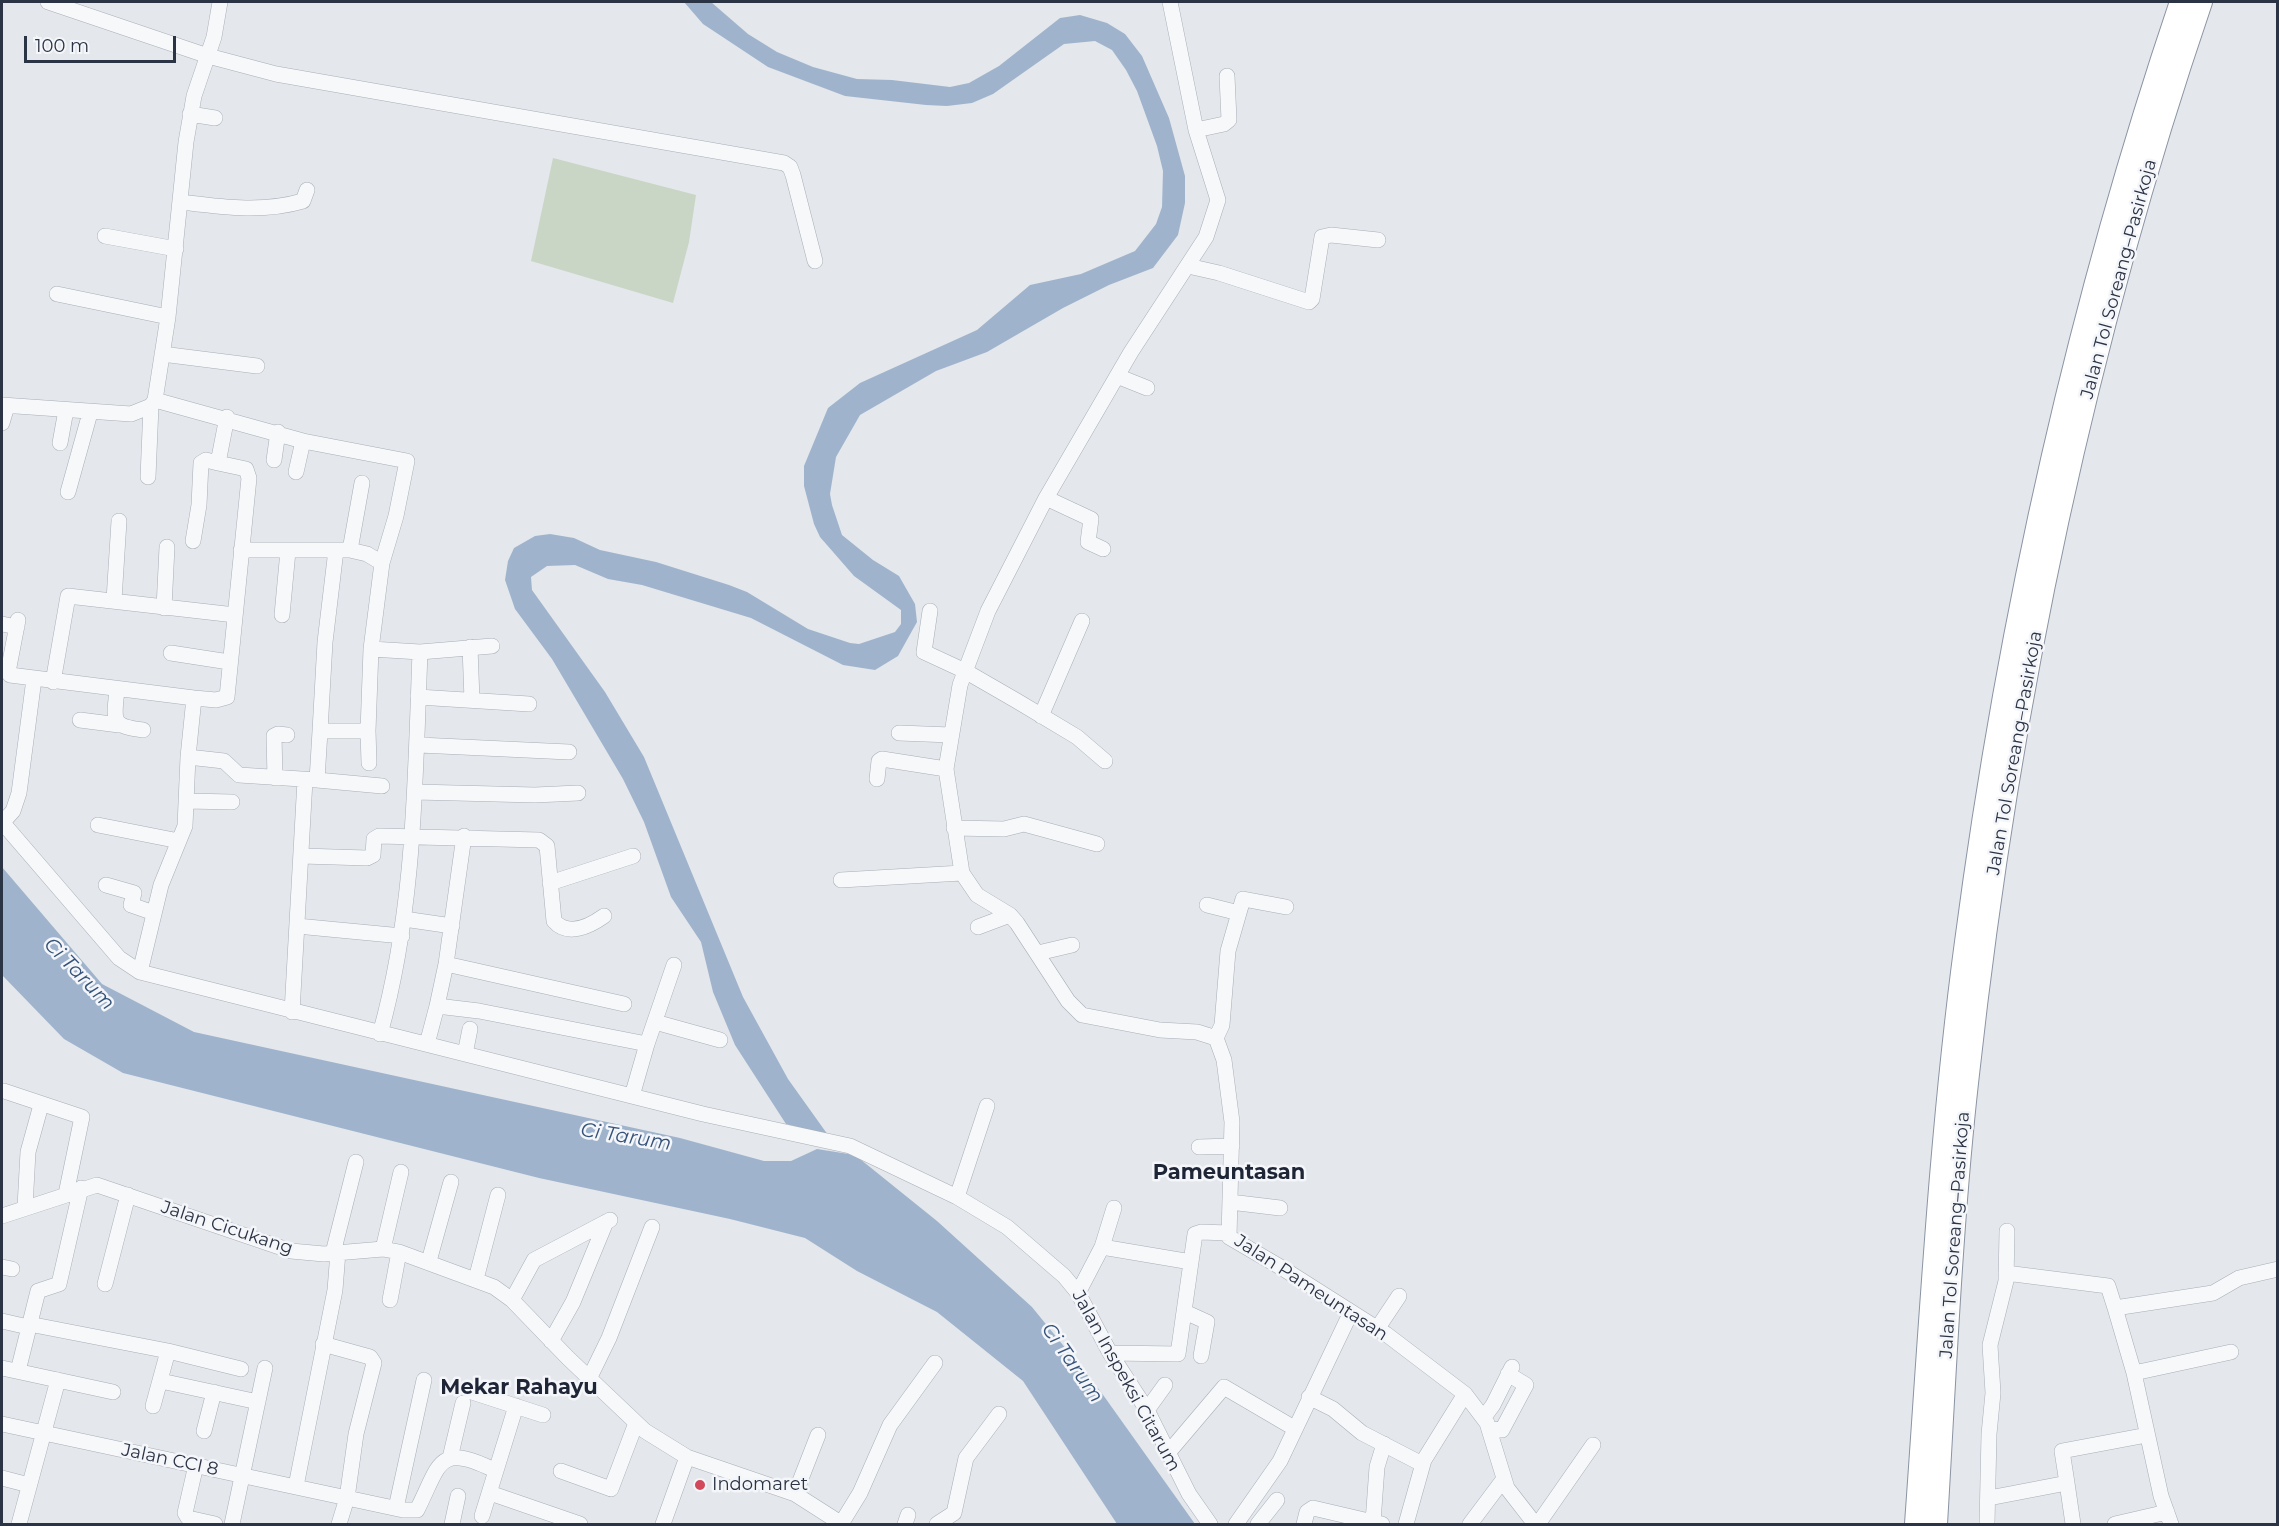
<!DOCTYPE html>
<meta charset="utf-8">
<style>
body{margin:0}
#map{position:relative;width:2279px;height:1526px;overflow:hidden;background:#e4e7ec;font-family:Montserrat,sans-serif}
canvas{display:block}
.frame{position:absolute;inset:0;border:3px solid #2b3445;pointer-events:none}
.scale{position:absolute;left:24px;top:36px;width:152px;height:27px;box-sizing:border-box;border:3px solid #2b3445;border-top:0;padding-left:8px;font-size:18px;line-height:21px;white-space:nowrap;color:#2b3445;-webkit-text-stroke:4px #f4f6f9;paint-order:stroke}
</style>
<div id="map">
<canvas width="2279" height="1526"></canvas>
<div class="frame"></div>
<div class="scale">100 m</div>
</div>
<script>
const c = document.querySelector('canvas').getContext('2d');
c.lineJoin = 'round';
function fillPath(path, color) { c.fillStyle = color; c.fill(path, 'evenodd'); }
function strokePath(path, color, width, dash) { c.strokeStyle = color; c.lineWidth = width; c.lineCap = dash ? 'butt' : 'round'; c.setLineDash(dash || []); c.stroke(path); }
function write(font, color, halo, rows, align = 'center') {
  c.font = font + ' Montserrat,sans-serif'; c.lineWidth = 5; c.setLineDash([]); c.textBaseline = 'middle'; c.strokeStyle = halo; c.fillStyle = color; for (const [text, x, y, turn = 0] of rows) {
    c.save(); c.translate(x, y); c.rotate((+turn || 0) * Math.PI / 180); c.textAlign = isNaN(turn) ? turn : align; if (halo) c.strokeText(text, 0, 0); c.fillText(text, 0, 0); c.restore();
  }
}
const green = new Path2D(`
 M553 158 696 195 689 242 673 303 531 261Z`);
const water = new Path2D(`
 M684 2H711L748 34 777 52 813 67 857 79 892 80 950 87 969 83 999 66 1060 18 1080 15 1107 23 1125 34 1142 56 1169 118 1185 176V203L1178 235 1153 268 1109 285 1063 308 987 352 936 371 860 415 836 457 830 494 832 505 842 535 873 560 899 576 915 604 917 622 898 656 875 670 843 665 751 618 642 585 608 579 575 565 547 566 531 577 532 590 605 692 644 757 743 997 788 1079 828 1135 786 1124 735 1045 713 992 701 942 671 897 644 822 623 779 552 659 515 609 505 580 508 561 514 548 535 536 550 534 574 538 600 550 656 562 729 585 747 592 808 629 850 643 859 644 895 632 901 624V610L854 576 820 537 814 524 804 486V466L828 408 860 383 977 330 1030 285 1081 274 1135 251 1156 224 1162 207 1163 171 1157 146 1137 91 1126 70 1112 50 1095 41 1064 44 993 94 972 103 947 106 926 105 845 96 768 67 703 24Z
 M2 867 102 984 194 1032 680 1138 764 1161H791L817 1149 855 1155 937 1221 1032 1307 1101 1392 1195 1524H1117L1023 1381 937 1312 857 1271 805 1238 730 1219 539 1178 123 1073 64 1039 2 975Z`);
const minor = new Path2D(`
 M48 2 208 56 276 74 784 163 790 167 793 175 815 261
 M1170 2 1196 130 1218 200 1206 237 1131 352 1046 498 988 611 960 685 946 769 962 873 977 895 1010 915 1017 923 1068 1001 1082 1015 1160 1030 1197 1032 1216 1038 1224 1060 1232 1122 1229 1237 1282 1268 1386 1334 1465 1394 1487 1423 1507 1488 1535 1524
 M190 114 215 118
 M1196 130 1224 124 1229 120 1227 76
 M181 202C222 207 262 213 303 201L307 190
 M105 236 176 249
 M1188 266 1219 273 1309 302 1312 299 1322 237 1331 235 1378 240
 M57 294 168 317
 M162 354 257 366
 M1117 376 1147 388
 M155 400 303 441 407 461 396 516 382 563 371 649
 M2 405 131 414 151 406 155 400 168 317 186 142 194 96 214 37 220 2
 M2 423 7 406
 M60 443 66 410
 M274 460 278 432
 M296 472 303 441
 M148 477 151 406
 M68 492 90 413
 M1046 498 1091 519 1088 542 1103 549
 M193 541 199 505 201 463 206 460 218 463
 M241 550H350L367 554 382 563
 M350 550 362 483
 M114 600 119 521
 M164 608 167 547
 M930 611 924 652 965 671 1017 701 1077 737 1105 761
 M282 615 288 551
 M18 620 8 672 10 675 194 698 216 700 227 697 249 478 246 469 218 463 227 417
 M2 624 17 627
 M470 647 472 700
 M171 653 229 662
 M53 682 68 596 235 615
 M117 690C114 720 110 726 143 730
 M418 697 529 704
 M1041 716 1082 621
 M80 720 119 725
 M320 731 325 642 336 550
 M368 731 369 763
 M899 733 951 735
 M419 745 569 752
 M188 757 194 698
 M275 778 274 736 278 734 287 735
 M877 779 879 761 882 759 946 769
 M317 780 382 786
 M416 792 535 795 578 793
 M188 801 232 802
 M2 822 119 958 140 972 703 1114 850 1146 957 1197 1007 1227 1064 1276 1078 1293 1110 1353 1147 1410 1189 1494 1210 1524
 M2 823 13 811 19 793 34 679
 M98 825 179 841
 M954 828 1004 829 1024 824 1097 844
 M302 856 367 858 373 855 374 839 379 836 539 840 547 846 554 921C568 937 590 926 604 916
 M841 880 962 873
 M550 883 633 856
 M106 885 134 893 131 905 154 913
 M1207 905 1239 913
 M404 919 452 926
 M297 926 402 936
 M978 927 1010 915
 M1038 953 1072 945
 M446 964 624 1004
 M140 972 161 885 185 826 188 757 224 761 239 775 317 780 320 731H368L371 649 420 652
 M437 1006 446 964 464 836
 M292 1012 305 780
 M655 1022 720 1040
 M380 1034C415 909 415 781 420 652L492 646
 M1216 1038 1222 1025 1228 951 1243 899 1286 907
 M427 1044 437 1006 479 1011 647 1044 674 965
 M465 1054 470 1029
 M4 1091 82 1117 66 1194
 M632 1096 647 1044
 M1199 1147 1232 1146
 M957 1197 987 1106
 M1230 1202 1280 1208
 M25 1207 28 1152 41 1105
 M2 1216 97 1185 291 1251 324 1254 383 1249 399 1252 494 1287 512 1300 568 1358 645 1431 687 1457 795 1494 842 1524
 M1102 1247 1191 1262
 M383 1249 401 1172
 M333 1253 356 1162
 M429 1261 451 1182
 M2 1267 12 1269
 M2006 1273 2108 1286 2115 1308
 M476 1279 498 1195
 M105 1284 128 1195
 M1078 1293 1102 1247 1114 1208
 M390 1300 399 1252
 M512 1300 534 1260 610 1220
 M1185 1312 1207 1322 1201 1356
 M2 1321 28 1327
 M29 1324 168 1351 241 1369
 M1377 1329 1399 1296
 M551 1341 573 1302 606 1222
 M323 1344 370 1357 374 1363 356 1434 347 1498 339 1524
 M1110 1353 1178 1354 1195 1234 1201 1232 1228 1233
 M2 1368 113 1392
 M18 1371 38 1291 59 1284 81 1188
 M2134 1373 2231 1352
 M589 1379 609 1338 652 1227
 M161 1381 258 1402
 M472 1392 543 1415
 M1309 1397 1333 1409 1362 1433 1422 1464
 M153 1406 168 1351
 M1147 1410 1165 1385
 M1484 1417 1493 1405 1512 1367
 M2 1424 403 1510H417C440 1465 437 1442 494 1470
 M1490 1429 1502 1430 1526 1385 1508 1374
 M204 1431 214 1392
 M1168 1453 1224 1387 1294 1428
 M450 1458 463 1403
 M196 1465 185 1513 188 1518 215 1524
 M561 1471 611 1489 636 1423
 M2 1478 29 1485
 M2067 1483 2062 1451 2147 1435
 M296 1486 335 1290 338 1252
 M490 1493 580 1524
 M795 1494 818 1435
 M1989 1498 2067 1483 2073 1524
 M396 1508 424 1380
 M482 1516 516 1406
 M19 1524 58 1380
 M232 1524 265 1368
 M452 1524 458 1496
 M663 1524 687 1457
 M841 1524 860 1493 890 1425 935 1363
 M905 1524 908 1515
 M937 1524 954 1513 966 1458 999 1414
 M1236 1524 1280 1461 1351 1312
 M1258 1524 1277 1500
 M1304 1524 1307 1512 1313 1508 1373 1522
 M1382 1524 1373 1522 1377 1467 1384 1444
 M1406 1524 1424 1460 1465 1394
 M1470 1524 1503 1480
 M1538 1524 1593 1445
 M1987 1524 1989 1434 1993 1393 1990 1345 2006 1281 2007 1231
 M2115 1524 2167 1512
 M2171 1524 2161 1496 2134 1373 2115 1308 2213 1293 2239 1278 2278 1269`);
const highway = new Path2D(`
 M1916 1524C1930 1330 1940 1135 1966 942 2008 623 2078 306 2181 2
 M1936 1524C1945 1374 1951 1223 1968 1074 2008 710 2083 348 2201 2`);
const markers = [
 [700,1485,6,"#d1495b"]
];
const streetNames = [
 ["Jalan Tol Soreang–Pasirkoja",2119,279,-75],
 ["Jalan Tol Soreang–Pasirkoja",2015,753,-80],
 ["Jalan Cicukang",227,1228,18],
 ["Jalan Tol Soreang–Pasirkoja",1955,1235,-86],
 ["Jalan Pameuntasan",1311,1288,33],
 ["Jalan Inspeksi Citarum",1126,1381,61],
 ["Jalan CCI 8",170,1460,12]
];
const poiNames = [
 ["Indomaret",712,1485]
];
const waterNames = [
 ["Ci Tarum",79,974,46],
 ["Ci Tarum",626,1137,9],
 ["Ci Tarum",1072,1363,55]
];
const quarterNames = [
 ["Pameuntasan",1229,1173],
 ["Mekar Rahayu",519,1388]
];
fillPath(green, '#c9d6c5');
fillPath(water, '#9fb4cc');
strokePath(minor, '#a9aeb7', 16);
strokePath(highway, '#8b94a3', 24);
strokePath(minor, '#f7f8fa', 15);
strokePath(highway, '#fff', 22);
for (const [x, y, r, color] of markers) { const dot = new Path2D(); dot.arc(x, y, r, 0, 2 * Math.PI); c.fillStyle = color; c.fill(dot); strokePath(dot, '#f4f6f9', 2); }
write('18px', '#2b3445', '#f4f6f9', streetNames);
write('18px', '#2b3445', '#f4f6f9', poiNames, 'left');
write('italic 20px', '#34527a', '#f4f6f9', waterNames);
write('bold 21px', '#1d2536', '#f4f6f9', quarterNames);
</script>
